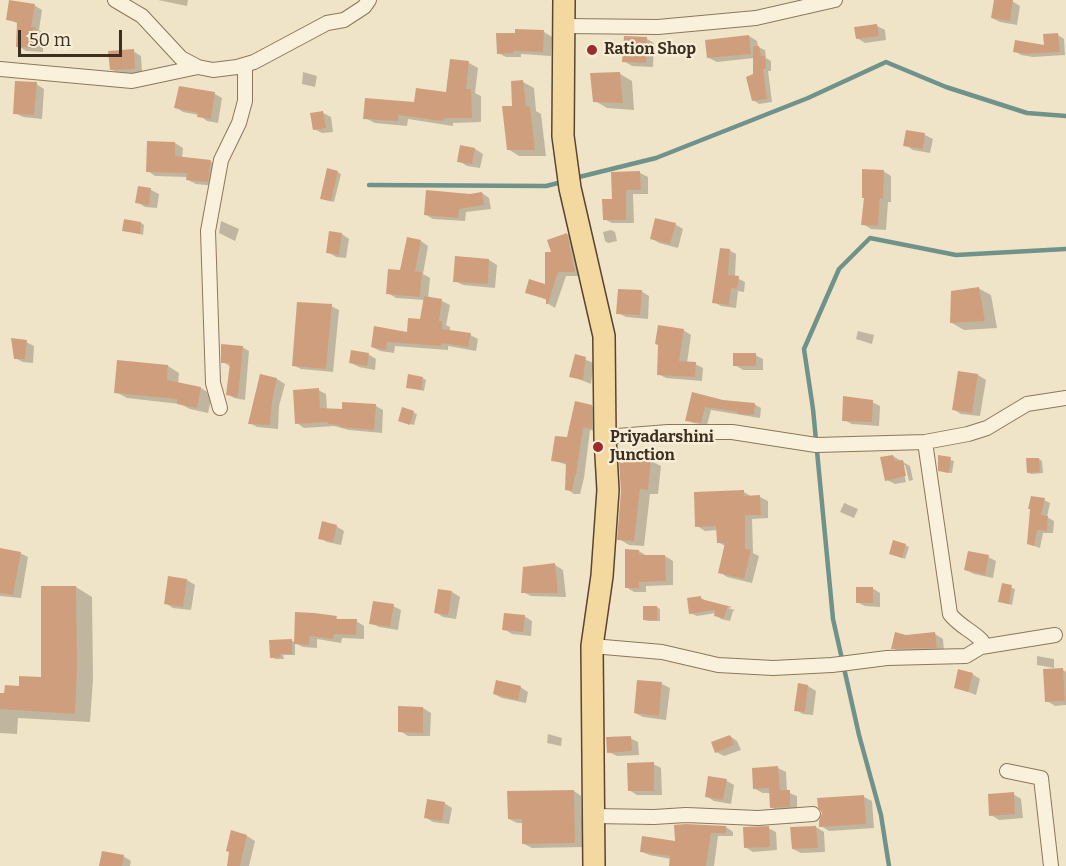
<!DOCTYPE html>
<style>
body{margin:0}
#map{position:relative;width:1066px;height:866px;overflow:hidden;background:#f0e4c8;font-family:Bitter,serif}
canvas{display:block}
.scale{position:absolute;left:18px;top:30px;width:104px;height:27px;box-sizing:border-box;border:3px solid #3d2e20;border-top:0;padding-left:8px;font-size:18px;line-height:21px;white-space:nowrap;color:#3d2e20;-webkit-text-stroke:4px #f7eed8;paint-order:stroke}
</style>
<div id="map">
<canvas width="1066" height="866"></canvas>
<div class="scale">50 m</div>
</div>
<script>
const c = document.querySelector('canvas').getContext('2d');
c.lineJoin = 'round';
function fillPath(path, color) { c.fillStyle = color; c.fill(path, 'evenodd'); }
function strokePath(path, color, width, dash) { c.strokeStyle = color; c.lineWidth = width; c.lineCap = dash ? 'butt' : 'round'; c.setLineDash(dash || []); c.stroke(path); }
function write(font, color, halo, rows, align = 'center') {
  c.font = font + ' Bitter,serif'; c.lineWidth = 4.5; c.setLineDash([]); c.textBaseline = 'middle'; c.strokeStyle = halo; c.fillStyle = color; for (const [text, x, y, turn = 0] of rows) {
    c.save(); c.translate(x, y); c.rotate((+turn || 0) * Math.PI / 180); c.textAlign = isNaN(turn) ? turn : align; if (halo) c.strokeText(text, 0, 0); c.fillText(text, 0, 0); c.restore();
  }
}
const shadow = new Path2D(`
 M158 0H188L187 6Z
 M995 0 1012 1 1020 6 1017 25 1000 22 992 18Z
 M34 5 42 10 39 30 43 33V52L26 51 18 46 19 24 7 19Z
 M877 26 885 30 886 40 865 43 857 38Z
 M544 32 552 37 551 56 521 54V57H506L498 53Z
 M1058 35 1064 39 1065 55 1033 57 1021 55 1015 51 1045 46Z
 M749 36 757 41 758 47 765 50 766 58 771 61V71H768L772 102 759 104 753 100 754 58 717 62 709 58Z
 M647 39 654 43 653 67 632 66 624 61Z
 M133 51 141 56 142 73 119 74 111 69Z
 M469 63 478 68 475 93 481 96V122L453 123V126L408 119 407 126 375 123 365 118 447 94Z
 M303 72 317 76 315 87 302 84Z
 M620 74 632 81 634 110 607 108 595 101Z
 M523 82 534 88 536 111 541 114 546 156H519L508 149 514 108Z
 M36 84 44 89 42 119 23 117 15 113Z
 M215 94 222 98 218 123 207 121 199 115 183 112 175 107Z
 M323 113 331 117 333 132 322 133 314 129Z
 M925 135 933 139 930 153 913 150 905 145Z
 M175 143 183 148 182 158 210 161 218 166 215 186 196 184 188 180V177L155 176 148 171Z
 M475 149 483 154 480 168 467 166 459 161Z
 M883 171 891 176V202H888L886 230 871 229 863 224 865 198Z
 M337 172 341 174 334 202 325 200 321 198Z
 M640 173 648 177V194H633L634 223H612L604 219 613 200Z
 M139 188 151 190 159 194 157 208 145 207 137 202Z
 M482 193 489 198 491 209 466 212 465 221 433 219 426 215 470 195Z
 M221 221 239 229 235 241 219 233Z
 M141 223 144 225 143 235 124 230Z
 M675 224 683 229 678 248 659 243 651 238Z
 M611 230 615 232 617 241 608 243 605 241 603 232Z
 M342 234 349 239 346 258 336 257 328 252Z
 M567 234 575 239 583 276H566L555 308 547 303V300L527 292 547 286 554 254Z
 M421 241 428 246 423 274 430 278 428 299 442 301 450 305 446 325 450 327V331L470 335 478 339 476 351 448 346V350L395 346 394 353 380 351 372 347 409 333 421 321 425 300 396 298 388 293Z
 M729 250 736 254 735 277 745 282 744 292 738 291 736 308 721 306 714 302Z
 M457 258 489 260 497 265 495 288 463 285 455 281Z
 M978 288 991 295 997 328 964 330 952 323Z
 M641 291 649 296 648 319 626 317 618 313Z
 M331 306 339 310 333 372 301 369 293 365Z
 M683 330 691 335 687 363 695 364 703 368 702 381 666 378 658 374Z
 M858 331 874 335 872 344 856 339Z
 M26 342 34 346 33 363 23 362 15 358Z
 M242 347 249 351 245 400 234 398 227 394 231 367 223 362Z
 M368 354 376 359 375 370 359 367 351 363Z
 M755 355 763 359V370H743L735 365Z
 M576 356 594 363 591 384 571 376Z
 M168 366 179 373 178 384 201 388 212 395 208 413 190 409 180 404 127 398 116 392Z
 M978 375 986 380 980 416 961 414 953 409Z
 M261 376 277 379 285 384 279 406 278 429 257 427 250 423Z
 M422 378 426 380 424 391 408 387Z
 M318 390 326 394 327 410H343V403L376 406 383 410 382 433 349 430 334 426 304 428 297 423Z
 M693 394 723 402 754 404 761 408 760 418 711 410 707 425 693 423 687 420Z
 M872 402 880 406 879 426 852 424 844 420Z
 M591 406 599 411V432L590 430 584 478 580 494H574L567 489V465L552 460Z
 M403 409 417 414 414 425 403 422Z
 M893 456 910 466 913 480 909 481 905 465H902L906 482 895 484 887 480Z
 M940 457 954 461 952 473 943 472Z
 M1039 459 1042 461 1043 473 1031 474 1028 472Z
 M651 461 661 466 658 494H650L644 546 629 545 619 539Z
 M744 492 752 497H760L768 501V518L752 519 753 553 759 556 752 583 727 577 720 572 725 546 718 542V530L705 531 697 526Z
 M1044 500 1050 503 1047 517 1054 521 1053 533H1043L1040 548 1029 544Z
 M844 503 858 509 854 518 840 512Z
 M336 526 344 531 341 545 327 542 320 538Z
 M905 545 909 547 905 559 894 555Z
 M0 550 20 553 28 557 21 598 0 596Z
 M627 551H639L647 556H665L673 561V585L646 586V592H634L626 587Z
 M988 557 996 561 993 578 974 574 966 570Z
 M555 565 563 570 566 597 531 596 523 592Z
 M169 577 187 580 195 585 191 610 173 608 165 603Z
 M1003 585 1015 589 1012 605 1003 603Z
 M76 587 92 597 93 679 90 722 18 718 17 734 0 733V694H6L43 679Z
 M872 588 880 593V607L865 606 857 602Z
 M452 592 460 597 456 619 443 617 435 612Z
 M701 598 707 602 735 610 733 611 730 621 721 619 715 615 716 613 697 616 690 613Z
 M393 606 401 610 398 630 379 627 371 623Z
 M657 607 660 609V621H648L644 620Z
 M524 616 532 621 531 636 512 634 504 629Z
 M336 618 340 620 356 621 364 626V639L342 638 341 643 317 639V648L303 647 295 643V655H283L284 659H275L272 657 292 641 295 642Z
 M935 634 943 639 944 651 901 653 893 648 906 636Z
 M1037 656 1054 659V668L1037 665Z
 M1062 669 1066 672V705L1055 706 1047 701Z
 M972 674 980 679 976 695 955 687Z
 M662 684 670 688 666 720 643 717 635 713Z
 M799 685 808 686 816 691 813 715 803 714 796 710Z
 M520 687 528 692 526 703 502 698 494 694Z
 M423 708 431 713 430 736H408L400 731Z
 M548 734 562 738 561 746 547 743Z
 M730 736 737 741 741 750 724 756 716 752Z
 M630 738 638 742 639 755 617 756 609 752Z
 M653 764 661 768 662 795H637L629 790Z
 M778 768 786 772 787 792 797 796V810L779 812 771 807V793H763L755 789Z
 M727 781 734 785 731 804 714 801 706 796Z
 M574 791 581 796 583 847 532 848 524 844 523 823H517L509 819Z
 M1013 794 1021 799 1023 818 999 820 991 815Z
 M864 797 872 801 874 828 829 831 821 826Z
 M444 803 452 808 449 824 433 822 425 817Z
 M726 827 733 832V836H718L714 866H671V859L649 855 641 851Z
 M816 827 824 832 825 852 801 853 793 849Z
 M768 828 776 832 777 850 753 852 745 847Z
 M247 836 255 841 249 866H228Z
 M123 856 131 861 130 866H101Z`);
const stream = new Path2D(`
 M575 178 656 158 808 98 886 62 946 87 1027 113 1066 116
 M369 185 546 186 562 182
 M889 866 881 815 859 735 833 619 813 409 804 349 839 269 870 238 956 255 1066 249`);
const building = new Path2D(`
 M9 0 35 4 31 27H36L35 48 16 47 17 22 6 20Z
 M994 0H1013L1010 21 991 18Z
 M877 24 879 36 856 39 854 27Z
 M515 29 544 30 543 52 513 51V53L497 54 496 33H515Z
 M1058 33 1060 52 1025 54 1013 52 1015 40 1044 45 1043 34Z
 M749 35 751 54 707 58 705 40Z
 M624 36 647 37 646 63 622 62Z
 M753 46H759L761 56H765L766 69H763L767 99 752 101 746 77 753 74Z
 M134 49 135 69 110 70 108 51Z
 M450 59 469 61 466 89H471L472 118H444L443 121 398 115V121L363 119 365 98 414 102 416 88 446 92Z
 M620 72 623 103 593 102 590 73Z
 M523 80 526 106 530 107 535 150H507L502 106H512L511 81Z
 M15 81 37 82 34 115 13 114Z
 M179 86 215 92 211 119 197 117 198 113 174 108Z
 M323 111 326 128 313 130 310 113Z
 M906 130 925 133 923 149 903 146Z
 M147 141 175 142V156L211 160 208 182 186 180 187 173 146 172Z
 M460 145 475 148 472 164 457 162Z
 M327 168 338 171 331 201 320 199Z
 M862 169 884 170 883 198H880L878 226 861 225 864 198H862Z
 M640 171 641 190H626V220H603L602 199H612L611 172Z
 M138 186 151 188 149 205 135 203Z
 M426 190 470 194 482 192 484 205 459 209 458 218 424 215Z
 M655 218 676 223 670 244 650 239Z
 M124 219 141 222 140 234 122 231Z
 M329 231 342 233 339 255 326 253Z
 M567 233 575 272H558L548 304H546V299L525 293 529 279 545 284V252H551L547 240Z
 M407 237 421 240 415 271 422 272 420 297 386 294 388 269 400 270Z
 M720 248 730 249 728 275 739 276 737 289 731 288 729 305 712 303Z
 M455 256 489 259 488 284 453 282Z
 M979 287 985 321 950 323 951 291Z
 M618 289 642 290 640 315 616 314Z
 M424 296 442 299 439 321H442V329L471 333 468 347 441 343V346L387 342 386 350 371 347 374 326 407 332 408 318 420 319Z
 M297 302 332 304 326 369 292 366Z
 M658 325 684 329 679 361 696 362 695 377 657 375 658 345 655 344Z
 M11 338 27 340 25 359H14Z
 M221 344 243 346 238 397 226 395 230 363H221Z
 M351 350 369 353 367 366 349 363Z
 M733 353H756V366H733Z
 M575 354 586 357 583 380 569 377Z
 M117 360 168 365 167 380 201 387 197 408 177 404V399L114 393Z
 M958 371 978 374 972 413 952 410Z
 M260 374 277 378 272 401 270 425 248 424Z
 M408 374 423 377 421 390 406 388Z
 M319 388 320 408 342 409V402L376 404 374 430 340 427V425L328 424V422L295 424 293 390Z
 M692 392 723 400 755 403 754 415 738 414V412L705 407 701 423 685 421Z
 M843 396 873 400 872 422 842 421Z
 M575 401 592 405V426L591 429 583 427 576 475H575L572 491 565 490 566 463 551 461 555 436 567 437Z
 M402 407 414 411 410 425 398 421Z
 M893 455 895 461 903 460 906 476 885 481 880 457Z
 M938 455 951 457 949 473 938 471Z
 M624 456 651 459 648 490 640 489 634 541 617 540 621 491 619 462 623 463Z
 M1026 458H1039L1040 472 1027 473Z
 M744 490V496L760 495 761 515H745V549L751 550 744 579 718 573 725 543H717L716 526 695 527 694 492Z
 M1031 496 1045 498 1041 515 1048 516 1047 531 1037 530 1034 546 1027 544 1030 509H1028Z
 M322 521 337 525 333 542 318 539Z
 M893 540 906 544 902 558 889 554Z
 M0 548 21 552 13 595 0 593Z
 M625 549 639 550V555H665L666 581 639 582V588H625Z
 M968 551 989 555 985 575 964 570Z
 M555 563 558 593H521L523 567Z
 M168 576 187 579 183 607 164 604Z
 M1002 583 1012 585 1009 604 998 602Z
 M41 586H76L77 669 75 714 0 709V693H4L5 685 19 686V676L41 677Z
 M856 587H873V603H856Z
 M438 589 452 591 448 615 434 613Z
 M701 596V599L732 607 727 608 724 618 714 616 715 610 689 614 687 598Z
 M373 601 394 604 390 627 369 624Z
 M643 606H657V620H643Z
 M295 612 314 613 337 616 336 619H357L356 635 334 634 333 639 310 636 309 645 294 644Z
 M504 613 525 615 523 632 502 630Z
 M895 632 906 635 935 632 937 648 891 649Z
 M292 639V654H280L281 657 270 658 269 640Z
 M1063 668 1065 701 1045 702 1043 669Z
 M958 669 973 673 968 692 954 688Z
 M496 680 521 686 518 700 493 694Z
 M637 680 662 682 659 716 634 713Z
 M798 683 808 685 805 712 794 711Z
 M398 706 423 707V733L398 732Z
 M730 735 734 745 715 753 711 742Z
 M631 736 632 751 607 753 606 737Z
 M654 762V791H628L627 763Z
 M778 766 780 790H790V807L770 808 769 788 753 789 752 768Z
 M708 776 727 779 723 800 705 797Z
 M574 790 575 843 522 844V819H508L507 791Z
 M1014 792 1015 814 989 816 988 794Z
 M864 795 866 824 819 827V821L822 813 818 807 817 798Z
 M427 799 445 802 442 821 424 818Z
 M686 824 726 826V833H711L706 866H669L670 856 640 852 642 836 675 841 674 825Z
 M769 826 770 847 744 848 743 827Z
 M816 826 818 848 792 849 790 827Z
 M231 830 247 835 240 866H227L229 852 226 851Z
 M102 851 124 855 122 866H99Z`);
const minor = new Path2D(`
 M115 0 142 16 181 58 198 67 213 70 237 67 254 62 327 23 344 20 364 7 369 0
 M565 26 658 27 756 18 835 0
 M0 69 132 81 198 67
 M220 408 213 383 208 231 221 160 239 123 245 101V65
 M605 437 668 432H732L816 445 925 442 968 434 987 428 1027 404 1066 398
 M592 646 662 652 718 665 773 668 832 665 887 658 966 656 981 647 982 641C972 630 960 627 950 614L925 442
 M981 647 1055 635
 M1007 771 1041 778 1051 866
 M593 816 654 817 686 815 758 818 813 814`);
const primary = new Path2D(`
 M564 0 563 136 570 188 604 336 605 437 608 490 602 576 592 646 594 866`);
const markers = [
 [592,50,6,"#9e2a2b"],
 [598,447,6,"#9e2a2b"]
];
const poiNames = [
 ["Ration Shop",604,50],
 ["Priyadarshini",610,438],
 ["Junction",610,456]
];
fillPath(shadow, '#0003');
strokePath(stream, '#6f938a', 4.5);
fillPath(building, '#cf9f7d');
strokePath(minor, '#8d765c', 16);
strokePath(primary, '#5b4430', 24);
strokePath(minor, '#faf1dc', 14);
strokePath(primary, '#f3d9a0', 21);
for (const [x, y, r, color] of markers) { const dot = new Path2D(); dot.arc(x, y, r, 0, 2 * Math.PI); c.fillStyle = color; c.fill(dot); strokePath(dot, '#f7eed8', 2); }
write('bold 16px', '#3d2e20', '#f7eed8', poiNames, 'left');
</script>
